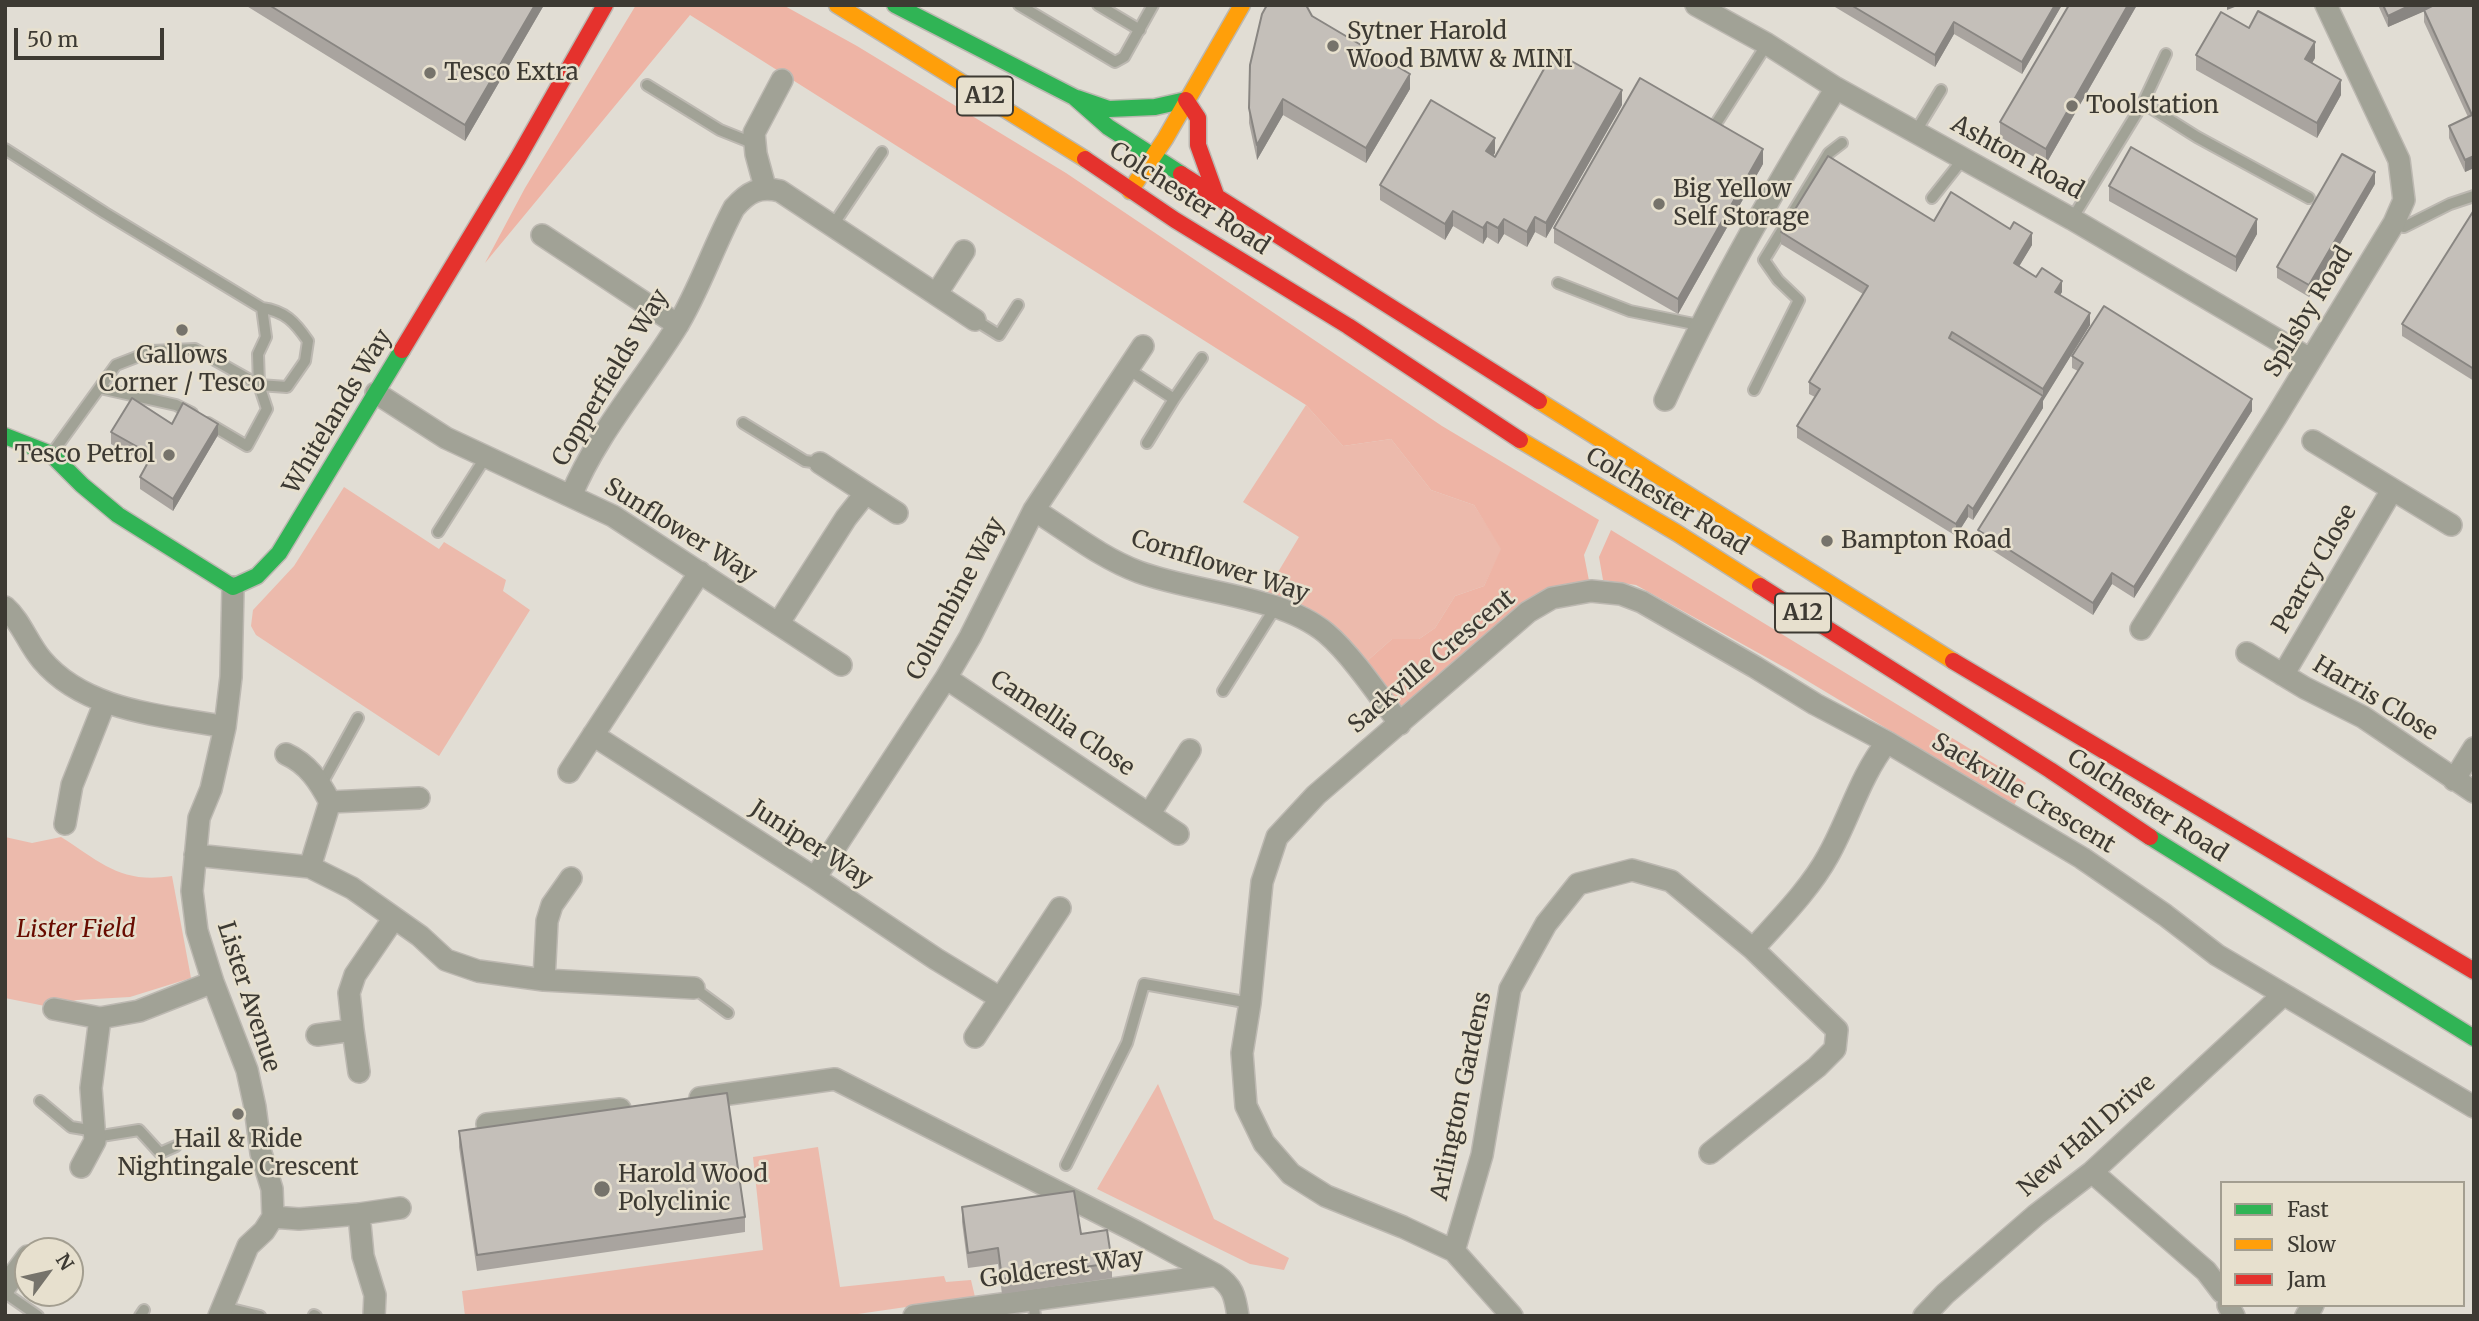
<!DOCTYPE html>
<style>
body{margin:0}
#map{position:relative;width:2479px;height:1321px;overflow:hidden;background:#e1ddd4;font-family:Merriweather,serif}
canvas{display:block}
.frame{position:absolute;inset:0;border:7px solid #3d3a33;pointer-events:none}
.legend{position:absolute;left:2220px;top:1181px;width:245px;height:126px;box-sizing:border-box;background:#e7e0ce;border:2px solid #a39e90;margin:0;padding:9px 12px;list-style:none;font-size:21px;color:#3d3a33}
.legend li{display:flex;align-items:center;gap:14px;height:35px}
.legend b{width:35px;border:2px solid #a39e90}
.north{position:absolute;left:14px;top:1237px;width:70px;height:70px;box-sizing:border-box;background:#e7e0ce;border:2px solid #a39e90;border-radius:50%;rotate:57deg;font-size:19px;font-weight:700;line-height:28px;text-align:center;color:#3d3a33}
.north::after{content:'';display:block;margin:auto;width:24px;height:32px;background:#76736b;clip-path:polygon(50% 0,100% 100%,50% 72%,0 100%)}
.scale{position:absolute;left:14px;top:28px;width:150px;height:32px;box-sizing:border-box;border:4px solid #3d3a33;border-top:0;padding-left:9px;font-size:21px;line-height:24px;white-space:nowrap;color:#3d3a33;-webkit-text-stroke:5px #e7e0ce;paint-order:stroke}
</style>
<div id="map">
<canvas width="2479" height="1321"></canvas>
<div class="frame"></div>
<ul class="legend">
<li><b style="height:9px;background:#30b455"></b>Fast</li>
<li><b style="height:9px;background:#ff9f0a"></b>Slow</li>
<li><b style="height:9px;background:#e5322d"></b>Jam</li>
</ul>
<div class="north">N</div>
<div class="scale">50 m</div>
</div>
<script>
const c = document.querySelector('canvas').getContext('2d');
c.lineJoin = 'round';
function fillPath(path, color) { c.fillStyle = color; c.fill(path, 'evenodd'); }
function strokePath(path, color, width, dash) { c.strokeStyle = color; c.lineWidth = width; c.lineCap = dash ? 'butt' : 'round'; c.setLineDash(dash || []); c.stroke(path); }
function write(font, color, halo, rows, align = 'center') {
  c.font = font + ' Merriweather,serif'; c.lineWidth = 5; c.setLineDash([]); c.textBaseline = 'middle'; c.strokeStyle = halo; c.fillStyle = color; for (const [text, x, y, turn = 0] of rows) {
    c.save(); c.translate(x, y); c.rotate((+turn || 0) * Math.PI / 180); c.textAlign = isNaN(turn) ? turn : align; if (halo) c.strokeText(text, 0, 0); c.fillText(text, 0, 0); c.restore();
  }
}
const green = new Path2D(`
 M1306 405 1343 446 1391 439 1431 490 1474 505 1502 549 1484 586 1455 596 1435 628 1419 639H1392L1358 669 1326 633 1259 604 1299 537 1243 502Z
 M344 487 439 549 444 542 506 580 503 591 530 610 439 756 256 635 251 626 253 610 294 566Z
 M5 837 32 843 61 837C102 863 121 884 172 876L191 978 130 997 77 1000 50 1007 5 998Z
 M1158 1084 1214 1219 1289 1258 1284 1270 1250 1264 1097 1189Z
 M818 1147 840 1287 944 1276 946 1282 971 1280 975 1297 844 1316H465L462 1291 763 1250 753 1157Z`);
const forest = new Path2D(`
 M636 5H783L857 46 1066 173 1442 426 1599 520 1584 555 1591 591 1552 598 1400 724 1358 669 1392 639H1419L1435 628 1455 596 1484 586 1501 549 1474 505 1431 490 1391 439 1343 446 1306 405 690 15 485 263 525 188Z
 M1611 530 2026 783 2014 805 1791 671 1636 585 1603 580 1599 557Z`);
const lane = new Path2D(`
 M1019 5 1115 62 1124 57 1153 5
 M1098 5 1140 30
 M647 85 720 130 755 144
 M2143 103 2197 137 2309 198
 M1717 122 1767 44
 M1916 131 1941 90
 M5 149 105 213 262 308C285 311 295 322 308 341L305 361 287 387 259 385 195 349 152 351 116 365 53 452
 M1932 198 1963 159
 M2072 219 2143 103 2166 54
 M2394 223 2404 227 2450 204 2474 196
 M833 225 882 152
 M1558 283 1630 311 1699 325
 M975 320 999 335 1018 305
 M1128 369 1174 399 1202 358
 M100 388 176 405 192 413
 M1754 390 1799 300 1778 280 1764 260 1829 153 1842 143
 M208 423 247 446 267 409 259 385 258 354 266 337 262 308
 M743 423 805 461 820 463
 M1147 443 1174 399
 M438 532 485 458
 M1223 691 1275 608
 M321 785 358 718
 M694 988 728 1013
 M40 1101 71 1127 95 1131
 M95 1137 139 1130 160 1153 176 1146
 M1066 1165 1127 1043 1144 984 1250 1003
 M5 1293 38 1316
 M1033 1300 1035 1316
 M223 1307 260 1316
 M314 1315 316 1316
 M140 1316 144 1310`);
const street = new Path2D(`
 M1696 5 1767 44 1836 88 2072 219 2310 359
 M765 187 756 154 754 133 782 80
 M542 235 678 325
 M937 293 964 251
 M376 393 446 438 613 516 841 665
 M1665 400C1715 291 1773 190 1836 88
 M2313 441 2451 525
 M820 463 897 513
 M571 496C596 435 641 384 676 328 699 291 713 247 734 208 748 192 759 186 780 191L975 320
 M1034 510C1068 531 1101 558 1139 572 1195 593 1280 595 1326 633 1351 654 1380 697 1400 724
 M233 587 231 677 225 727 211 789 199 818 192 891 197 931 213 982 247 1070 255 1107 261 1153 272 1189 273 1217
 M5 607C21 621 28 644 42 660 86 712 164 715 225 727
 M778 624 846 518 865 494
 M2141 629 2276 417 2394 223 2404 200 2399 160 2326 5
 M2247 653 2305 688 2363 717 2474 792
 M2283 675 2392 490
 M946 678 1178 834
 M593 735 815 878 936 959 1000 998
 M286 754C308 764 319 781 330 802L419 798
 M569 772 700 572
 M2454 780 2474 748
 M1150 813 1190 750
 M65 824 72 785 105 702
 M195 855 310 867 352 888 420 936 446 960 478 971 544 980 694 988
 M310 867 330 802
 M815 878 946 678 970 637 1034 510 1143 346
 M1753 949C1778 921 1810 889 1828 856 1850 817 1859 778 1887 742
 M544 980 547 921 552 905 571 878
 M54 1009 100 1018 139 1011 213 982
 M353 1030 359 1072
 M317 1035 353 1030 349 993 355 975 394 918
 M975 1037 1060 908
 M700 1098 835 1079 1135 1231 1216 1275C1233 1286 1235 1296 1238 1316
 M487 1124 620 1109
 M81 1167 95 1141 91 1088 100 1018
 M2092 1172 2206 1271 2222 1292
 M359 1214 400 1208
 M273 1217 299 1219 359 1214 363 1256 375 1295 374 1316
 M1454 1251 1482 1155 1510 989 1546 924 1578 884 1632 870 1671 881 1753 949 1837 1030 1835 1049 1817 1067 1710 1153
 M5 1287 28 1256
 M2228 1305 2234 1316
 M219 1316 248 1246 264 1231 273 1217
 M914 1316 1216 1275
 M1512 1316 1454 1251 1403 1227 1326 1196 1291 1174 1264 1143 1246 1106 1242 1053 1250 1003 1262 882 1277 837 1316 795 1528 612 1552 598 1591 591 1621 594 1642 602 1755 667 1815 704 1887 742 2082 858 2165 915 2217 955 2474 1107
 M1924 1316 1945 1294 2036 1215 2092 1172 2283 995
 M2306 1316 2313 1305`);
const fast = new Path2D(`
 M895 5 1074 97 1108 127 1181 174
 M1077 98 1109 109 1155 107 1186 100
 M5 436 51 454 82 485 118 515 233 587 257 576 279 553 402 350
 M2150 837 2474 1038`);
const slow = new Path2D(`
 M837 5 1085 159
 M1130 191 1165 139 1242 5
 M1539 401 1953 661
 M1520 440 1677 533 1760 586`);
const jam = new Path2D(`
 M1186 100 1198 118V145L1216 195
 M1085 159 1175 220 1348 326 1520 440
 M1181 174 1539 401
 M402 350 518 158 605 5
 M1760 586 2050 770 2150 837
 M1953 661 2474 971`);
const wall = new Path2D(`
 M245 5H544L465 141Z
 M1835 5H2062L2022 74 1954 34 1935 67 1835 7Z
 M2069 5H2137L2046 164 2000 137V122Z
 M2378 5H2432V6L2474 5V168L2465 172 2449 138V126L2468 117 2424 22V11L2388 27Z
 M1312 16 1410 89 1366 163 1283 115 1257 160 1249 123 1250 65Z
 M2249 28 2315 58 2312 63 2341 95 2317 138 2196 70V55Z
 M1622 105 1546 238 1535 232 1527 247 1504 234 1498 244 1487 237 1483 244 1453 226 1445 240 1380 200V185L1495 153 1493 155 1495 157Z
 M1763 164 1678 314 1554 243V228Z
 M2375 184 2309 297 2277 278V267Z
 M2109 186 2257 234 2236 272 2109 201Z
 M2474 210V381L2402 336V324Z
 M1934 221 2032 245 2019 266 2062 292 2060 295 2090 325 2043 400V408L1973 520 1968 517 1956 536 1797 438V426L1815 397 1809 394V382L1863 294 1781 244V232Z
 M2072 356 2252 411 2134 598 2112 584 2093 615 1978 541V530L2078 371 2072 368Z
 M172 424 218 435 173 511 140 489V477L147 464 111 444V432Z
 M459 1131 745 1217V1232L477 1271 459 1147Z
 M962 1207 1081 1234 1112 1263V1278L1002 1294 998 1264 968 1268 962 1222Z`);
const shadedWall = new Path2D(`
 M535 5H544L465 141V125Z
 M2055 5H2062L2022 74V62Z
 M2128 5H2137L2046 164V149Z
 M2227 5H2240L2227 10Z
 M2411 5H2432V8L2388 27V16Z
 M1954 22V34L1935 67V55Z
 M2315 42V58L2305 75V59Z
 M1410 74V89L1366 163V148Z
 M2341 80V95L2317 138V123Z
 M1622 90V105L1546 238V223Z
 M1283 99V115L1257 160V145Z
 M1495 138V153L1486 167V151Z
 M1763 149V164L1678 314V299Z
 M2474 156V168L2465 172V160Z
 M2375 172V184L2309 297V285Z
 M1453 211V226L1445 240V224Z
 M1535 217V232L1527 247V232Z
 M1504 219V234L1498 244V228Z
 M2257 219V234L2236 272V257Z
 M1487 222V237L1483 244V228Z
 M2032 233V245L2014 275V263Z
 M2062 281V292L2055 303V292Z
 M2090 313V325L2043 401V389Z
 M2043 396V408L1973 520V509Z
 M2252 399V411L2134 598V587Z
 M218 424V435L173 511V499Z
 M1968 505V517L1956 536V524Z
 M2112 573V584L2093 615V603Z`);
const building = new Path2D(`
 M269 5H535L465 125Z
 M1267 5H1306L1312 16 1410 74 1366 148 1283 99 1257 145 1249 108 1250 65 1262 14Z
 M1851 5H2055L2022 62 1954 22 1935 55Z
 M2069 5H2128L2046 149 2000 122Z
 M2383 5H2411L2388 16Z
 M2434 5H2474V156L2465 160 2449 126 2472 115 2424 10Z
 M2258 11 2315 42 2305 59 2341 80 2317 123 2196 55 2221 12 2249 28Z
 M1554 51 1622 90 1546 223 1535 217 1527 232 1504 219 1498 228 1487 222 1483 228 1453 211 1445 224 1380 185 1431 100 1495 138 1486 151 1495 157Z
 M1640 78 1763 149 1678 299 1554 228Z
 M2131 147 2257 219 2236 257 2109 186Z
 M2342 154 2375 172 2309 285 2277 267Z
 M1828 156 1934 221 1951 192 2010 229 2014 222 2032 233 2014 263 2036 277 2042 268 2062 281 2055 292 2090 313 2043 389 1952 332 1949 338 2043 396 1973 509 1968 505 1956 524 1797 426 1820 389 1809 382 1868 286 1781 232Z
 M2474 210V369L2402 324Z
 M2104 306 2252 399 2134 587 2112 573 2093 603 1978 530 2083 363 2072 356Z
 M132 398 172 424 183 403 218 424 173 499 140 477 152 455 111 432Z
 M727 1093 745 1217 477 1255 459 1131Z
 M1074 1191 1081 1234 1107 1230 1112 1263 1002 1279 998 1248 968 1253 962 1207Z`);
const markers = [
 [1333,46,7,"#76736b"],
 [430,73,7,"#76736b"],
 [2072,106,7,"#76736b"],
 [1659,204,7,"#76736b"],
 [182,330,7,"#76736b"],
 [169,455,7,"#76736b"],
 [1827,541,7,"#76736b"],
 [238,1114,7,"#76736b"],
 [602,1189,9,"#76736b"]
];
const shields = [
 [985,96,56],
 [1803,613,56]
];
const shieldNames = [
 ["A12",985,96],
 ["A12",1803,613]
];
const poiNames = [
 ["Sytner Harold",1347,32],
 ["Wood BMW & MINI",1347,60],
 ["Tesco Extra",444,73],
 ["Toolstation",2086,106],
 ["Big Yellow",1673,190],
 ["Self Storage",1673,218],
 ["Gallows",182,356,"center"],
 ["Corner / Tesco",182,384,"center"],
 ["Tesco Petrol",155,455,"right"],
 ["Bampton Road",1841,541],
 ["Hail & Ride",238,1140,"center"],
 ["Nightingale Crescent",238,1168,"center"],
 ["Harold Wood",618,1175],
 ["Polyclinic",618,1203]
];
const streetNames = [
 ["Ashton Road",2017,158,29],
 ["Colchester Road",1189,199,33],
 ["Spilsby Road",2309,312,-59],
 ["Copperfields Way",611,378,-59],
 ["Whitelands Way",338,412,-59],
 ["Colchester Road",1667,502,31],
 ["Sunflower Way",680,531,32],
 ["Cornflower Way",1220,567,18],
 ["Pearcy Close",2315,569,-60],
 ["Columbine Way",956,599,-62],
 ["Sackville Crescent",1432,662,-40],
 ["Harris Close",2375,699,31],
 ["Camellia Close",1062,724,34],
 ["Sackville Crescent",2023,794,31],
 ["Colchester Road",2147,806,33],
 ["Juniper Way",811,845,33],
 ["Lister Avenue",248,997,72],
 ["Arlington Gardens",1462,1096,-78],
 ["New Hall Drive",2087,1136,-41],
 ["Goldcrest Way",1062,1269,-8]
];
const parkNames = [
 ["Lister Field",76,930]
];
fillPath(green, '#ecbaac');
fillPath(forest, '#eeb4a5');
strokePath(lane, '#bcb8b1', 14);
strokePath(street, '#bcb8b1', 24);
strokePath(fast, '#bcb8b1', 19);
strokePath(slow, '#bcb8b1', 19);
strokePath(jam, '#bcb8b1', 19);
strokePath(lane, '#a1a296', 10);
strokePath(street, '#a1a296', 21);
strokePath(fast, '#30b455', 16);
strokePath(slow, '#ff9f0a', 16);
strokePath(jam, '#e5322d', 16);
fillPath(wall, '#a9a49f');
fillPath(shadedWall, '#898682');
fillPath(building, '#c4bfb9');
strokePath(building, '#898682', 2);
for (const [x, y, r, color] of markers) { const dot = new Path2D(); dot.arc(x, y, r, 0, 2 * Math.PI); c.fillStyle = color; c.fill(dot); strokePath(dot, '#e7e0ce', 2.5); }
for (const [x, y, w] of shields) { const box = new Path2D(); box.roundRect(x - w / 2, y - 19.5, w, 39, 5); c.fillStyle = '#e7e0ce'; c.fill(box); strokePath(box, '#3d3a33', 2); }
write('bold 23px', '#3d3a33', null, shieldNames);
write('24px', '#3d3a33', '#e7e0ce', poiNames, 'left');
write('24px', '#3d3a33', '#e7e0ce', streetNames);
write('italic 24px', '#680b00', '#e7e0ce', parkNames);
</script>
